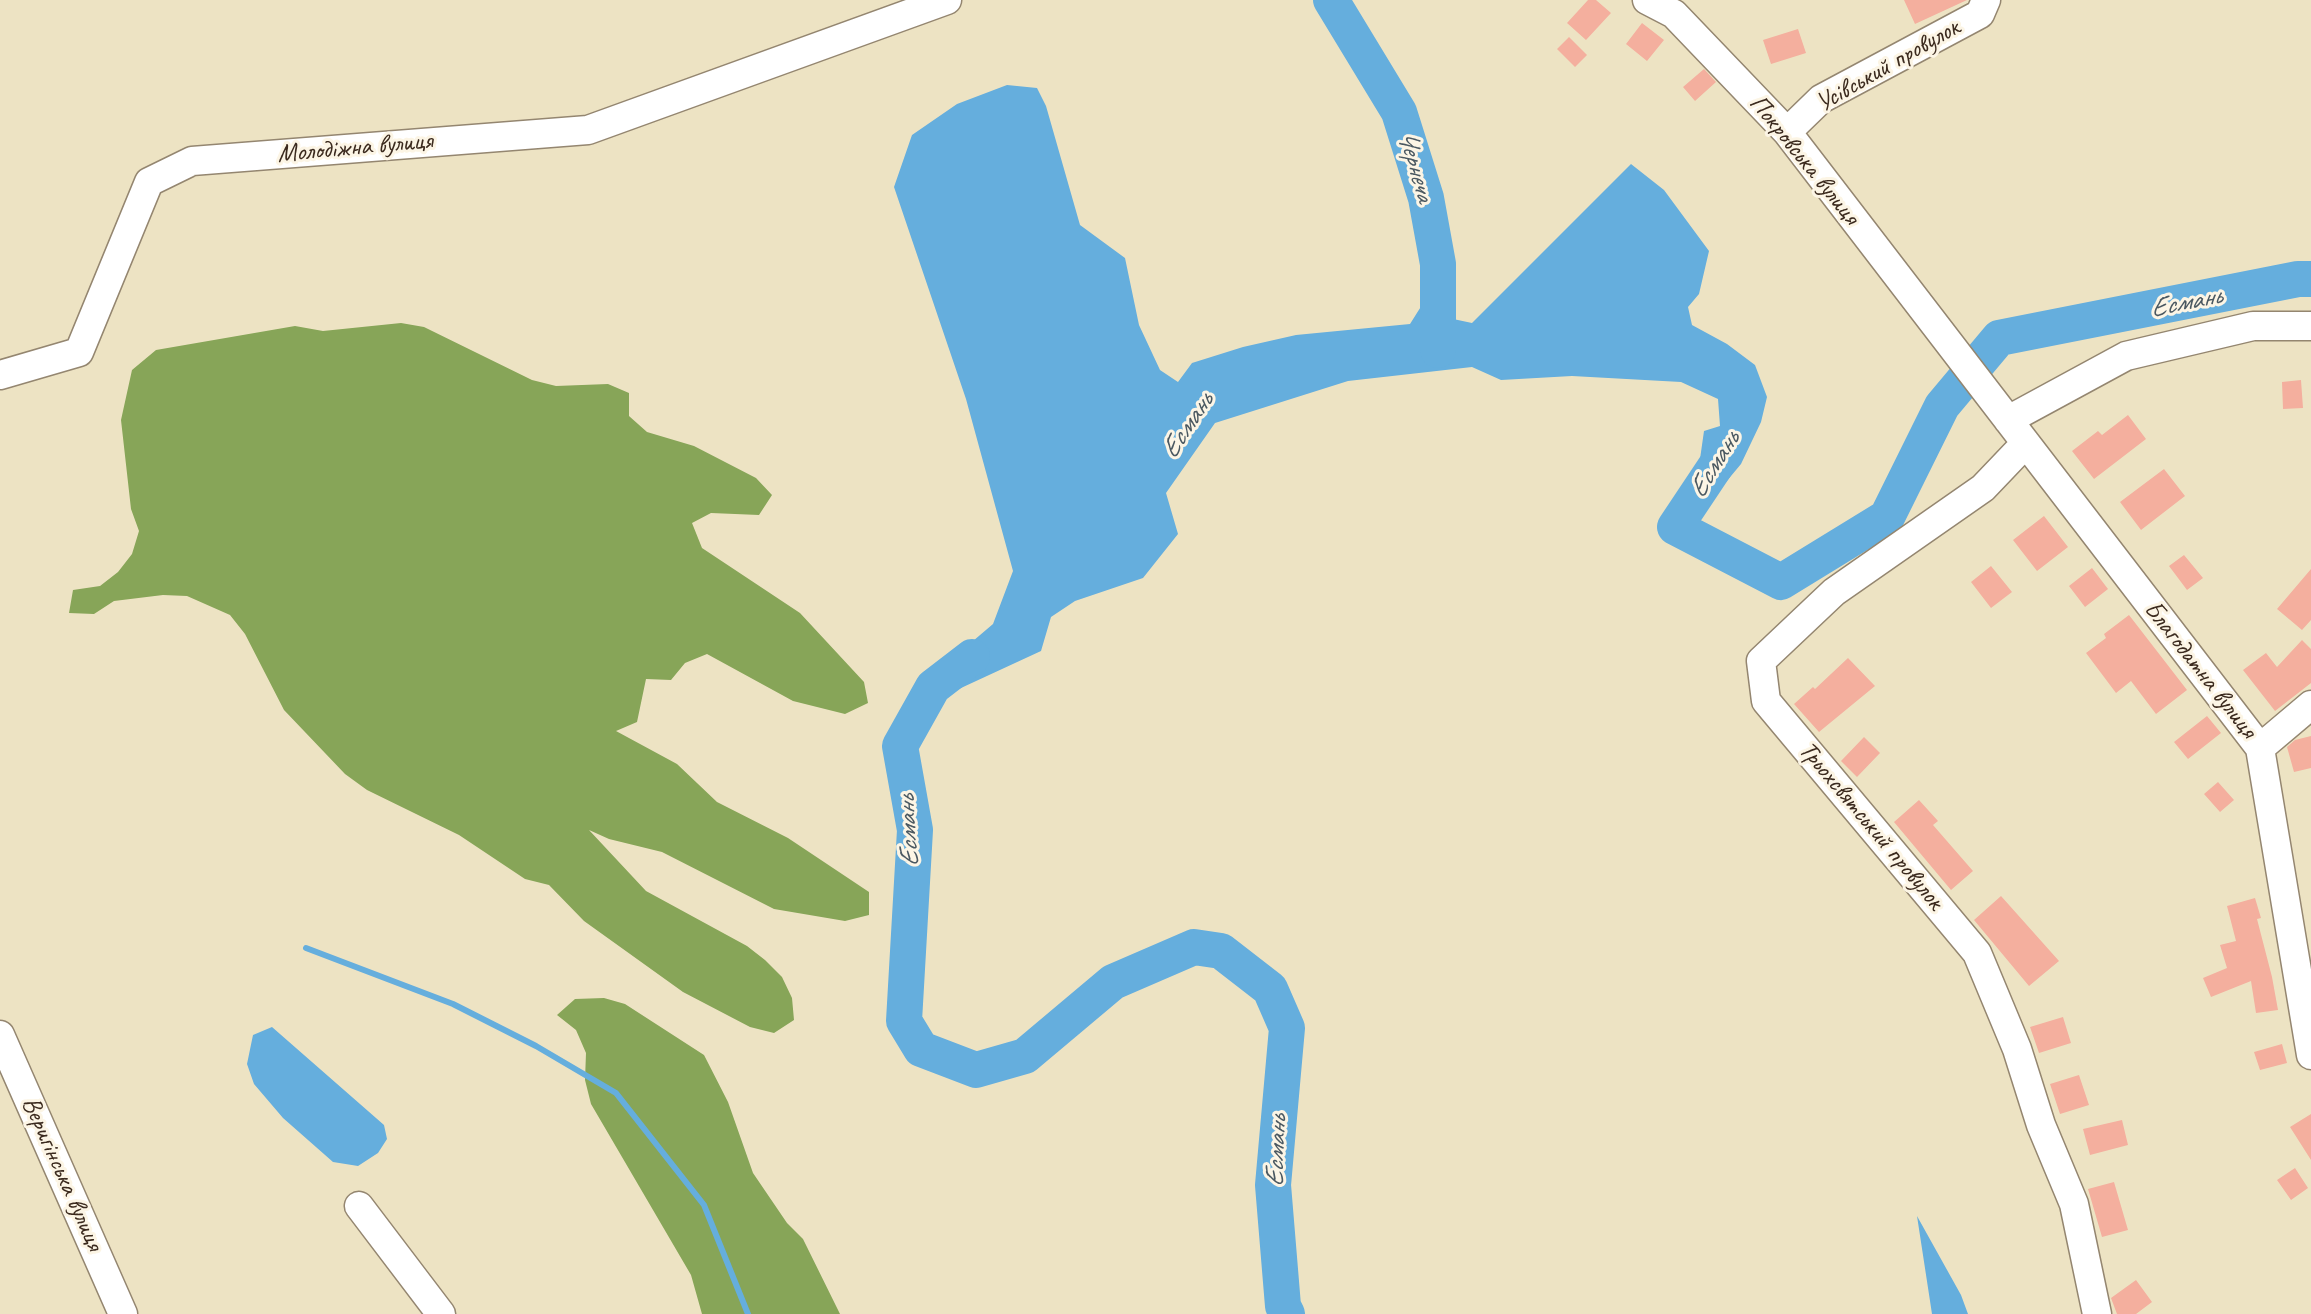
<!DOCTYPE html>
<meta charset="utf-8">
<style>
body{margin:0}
canvas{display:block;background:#ede3c3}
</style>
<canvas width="2311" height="1314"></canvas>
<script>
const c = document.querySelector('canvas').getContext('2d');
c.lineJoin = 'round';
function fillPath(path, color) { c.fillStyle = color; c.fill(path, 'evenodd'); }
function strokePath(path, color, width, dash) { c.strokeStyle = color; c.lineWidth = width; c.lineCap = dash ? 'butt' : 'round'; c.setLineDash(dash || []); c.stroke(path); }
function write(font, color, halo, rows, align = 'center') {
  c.font = font + ' Caveat,sans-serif'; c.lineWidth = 6; c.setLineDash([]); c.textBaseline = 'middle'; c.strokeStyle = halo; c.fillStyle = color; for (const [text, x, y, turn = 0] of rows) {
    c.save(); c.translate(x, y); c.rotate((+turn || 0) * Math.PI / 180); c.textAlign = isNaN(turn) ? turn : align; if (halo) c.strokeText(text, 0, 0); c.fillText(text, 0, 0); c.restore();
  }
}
const forest = new Path2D(`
 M401 323 424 327 532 380 556 386 608 384 629 393V416L647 432 694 446 756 478 772 495 759 515 711 513 692 523 702 548 800 613 864 682 868 703 845 714 793 701 707 654 685 663 671 680 646 679 637 722 616 731 677 764 717 802 788 838 869 892V915L845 921 774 909 662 852 609 839 589 830 646 891 747 946 765 960 782 977 792 998 794 1020 774 1033 750 1027 683 992 584 921 549 885 525 879 459 835 367 790 345 774 284 710 245 634 230 615 187 596 163 595 114 601 94 614 69 613 73 590 100 586 118 572 132 554 139 531 131 509 121 420 132 370 156 350 295 326 323 331Z
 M604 998 625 1004 704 1055 728 1102 753 1173 787 1223 803 1239 840 1314H702L691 1275 591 1104 585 1080 586 1053 576 1030 557 1015 575 999Z`);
const water = new Path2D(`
 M1007 85 1037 88 1046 106 1080 225 1125 258 1139 325 1160 370 1178 382 1192 363 1243 347 1296 335 1410 324 1427 297 1439 316 1472 323 1631 164 1664 190 1709 251 1699 294 1688 307 1692 325 1727 344 1755 365 1767 397 1761 422 1741 464 1721 488 1687 509 1697 480 1704 431 1720 426 1718 399 1681 382 1572 376 1501 380 1472 367 1348 381 1215 423 1166 493 1178 534 1143 578 1075 601 1051 617 1041 651 948 694 933 687 953 658 993 624 1013 571 966 399 894 187 912 135 957 104Z
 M272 1027 384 1125 387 1139 378 1153 358 1166 333 1162 283 1118 254 1084 247 1064 253 1035Z
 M1917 1216 1961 1295 1968 1314H1932Z`);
const stream = new Path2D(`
 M306 948 453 1004 536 1046 616 1093 704 1205 748 1314`);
const river = new Path2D(`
 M1331 0 1399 112 1426 198 1438 264V350
 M1715 467 1675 527 1781 582 1887 517 1942 406 1999 338 2298 279H2311
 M972 657 933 687 900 746 915 830 904 1021 921 1049 976 1070 1025 1056 1113 982 1194 947 1221 951 1270 989 1287 1028 1273 1185 1283 1306 1287 1314`);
const building = new Path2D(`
 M1588 0H1596L1611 13 1586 40 1567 23Z
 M1904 0H1967L1915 24Z
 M1642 23 1664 40 1647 61 1626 44Z
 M1798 29 1806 53 1771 64 1763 40Z
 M1569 37 1587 55 1575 67 1557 49Z
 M1704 69 1716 82 1695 101 1683 87Z
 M2301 380 2303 408 2283 409 2282 382Z
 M2128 415 2146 439 2094 479 2072 451 2098 431 2102 435Z
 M2164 469 2185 496 2141 530 2120 502Z
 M2044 516 2068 547 2037 571 2013 540Z
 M2184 555 2203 578 2187 590 2169 566Z
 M1991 566 2012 592 1991 608 1971 582Z
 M2092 568 2108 589 2085 607 2069 586Z
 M2311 569V620L2302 630 2277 609Z
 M2129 615 2187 690 2156 714 2131 681 2116 693 2086 653 2106 638 2104 634Z
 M2302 640 2311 649V683L2275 711 2243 670 2266 653 2277 667Z
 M1848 658 1875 686 1819 732 1794 704 1813 687 1815 689Z
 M2207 716 2221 733 2188 759 2174 742Z
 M2311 736V768L2294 772 2287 747 2295 740Z
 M1864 737 1880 753 1857 777 1841 761Z
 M2218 782 2234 800 2220 812 2204 794Z
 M1919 800 1938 821 1933 825 1973 871 1951 890 1894 822Z
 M2001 896 2059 961 2029 986 1974 920Z
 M2255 898 2261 918 2257 919 2272 977 2278 1010 2256 1013 2251 981 2211 997 2203 978 2227 968 2220 945 2236 941 2227 906Z
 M2063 1017 2071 1043 2039 1053 2030 1027Z
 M2282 1044 2287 1063 2260 1070 2254 1052Z
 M2079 1075 2089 1105 2060 1114 2050 1084Z
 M2311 1114V1160L2290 1127Z
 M2122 1120 2128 1145 2090 1155 2083 1129Z
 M2295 1168 2308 1188 2291 1200 2277 1180Z
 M2114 1182 2128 1230 2102 1237 2088 1189Z
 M2136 1280 2152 1302 2136 1314H2117L2111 1298Z`);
const minor = new Path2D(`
 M1647 0 1674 14 1787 132 2260 748 2311 1055
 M1787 132 1821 99 1980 14 1986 0
 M0 375 79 352 149 182 192 161 588 130 947 0
 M2008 420 2126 356 2253 326H2311
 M2025 444 1983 488 1834 592 1761 661 1766 701 1977 953 2017 1049 2041 1125 2074 1204 2097 1314
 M2260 748 2311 705
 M0 1035 123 1314
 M359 1206 441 1314`);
const streetNames = [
 ["Усівський провулок",1888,66,-30],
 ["Молодіжна вулиця",355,148,-5],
 ["Покровська вулиця",1804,160,51],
 ["Благодатна вулиця",2200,670,52],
 ["Трьохсвятський провулок",1871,826,50],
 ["Веригінська вулиця",62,1174,66]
];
const waterNames = [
 ["Чернеча",1415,166,74],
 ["Есмань",2186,303,-11],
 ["Есмань",1188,426,-56],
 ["Есмань",1715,465,-58],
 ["Есмань",909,831,-93],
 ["Есмань",1277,1151,-87]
];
fillPath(forest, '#87a558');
fillPath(water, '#65aedd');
strokePath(stream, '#65aedd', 6);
strokePath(river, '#65aedd', 36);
fillPath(building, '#f4af9e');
strokePath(minor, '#948670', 31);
strokePath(minor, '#fff', 28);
write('26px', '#3b2a1e', '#fcf5e5', streetNames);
write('italic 27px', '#4a5861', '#fcf5e5', waterNames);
</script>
